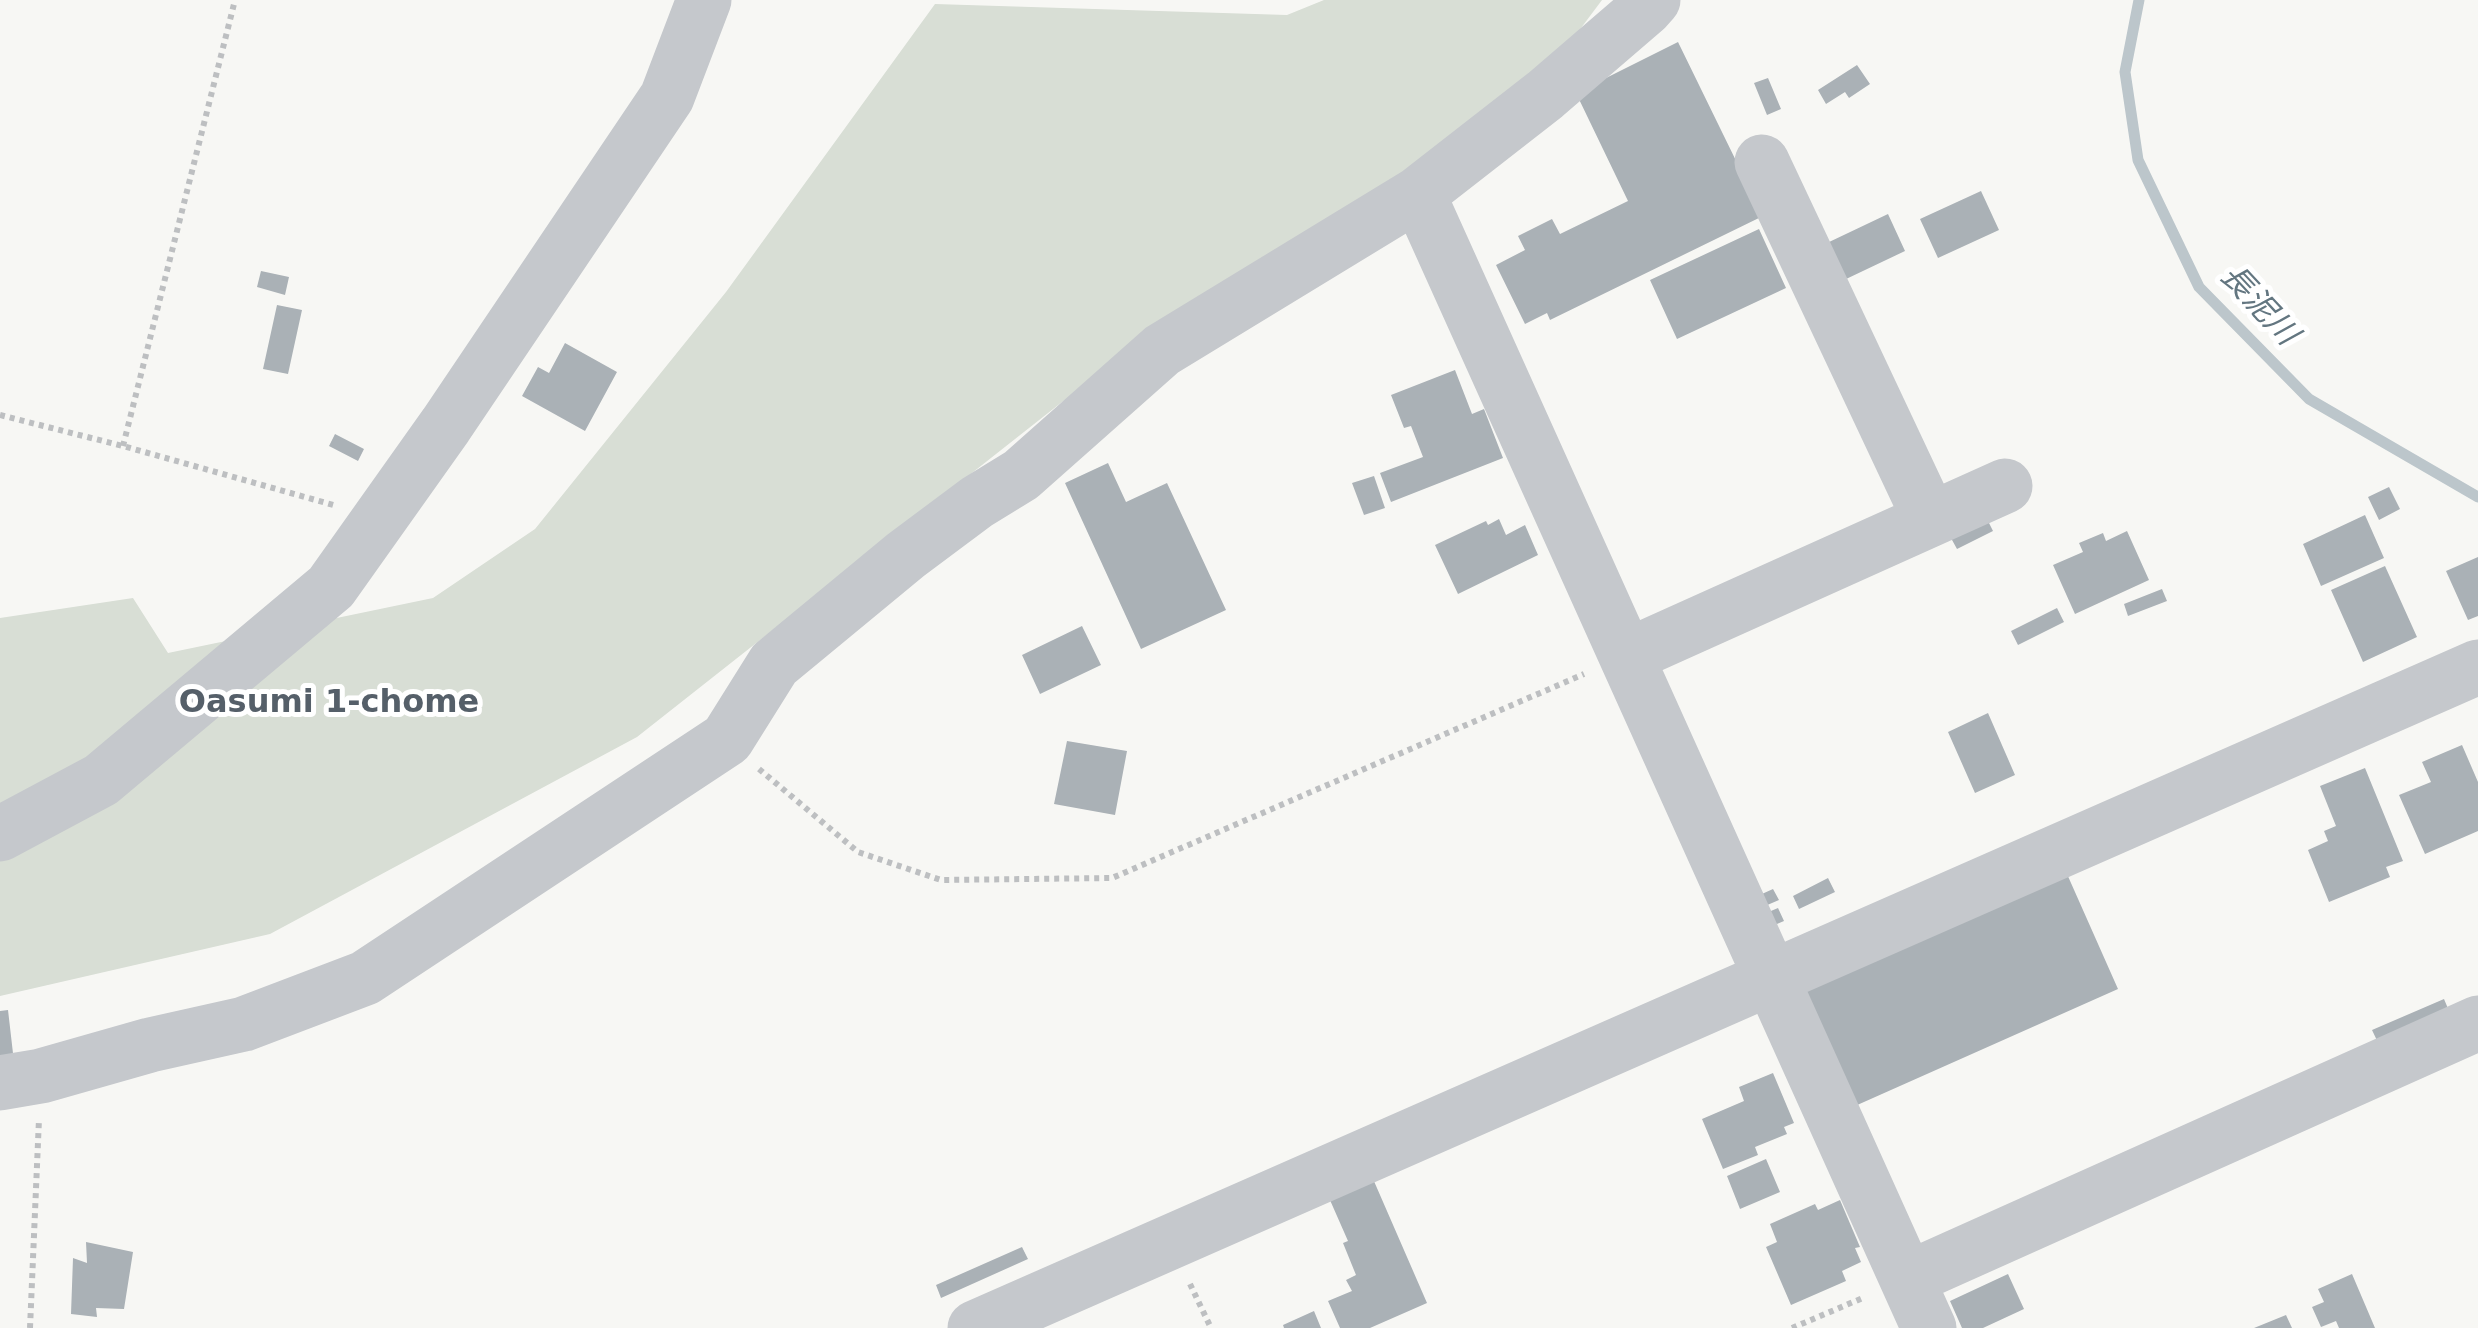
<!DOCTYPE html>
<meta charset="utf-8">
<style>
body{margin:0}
canvas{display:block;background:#f7f7f4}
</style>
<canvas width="2478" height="1328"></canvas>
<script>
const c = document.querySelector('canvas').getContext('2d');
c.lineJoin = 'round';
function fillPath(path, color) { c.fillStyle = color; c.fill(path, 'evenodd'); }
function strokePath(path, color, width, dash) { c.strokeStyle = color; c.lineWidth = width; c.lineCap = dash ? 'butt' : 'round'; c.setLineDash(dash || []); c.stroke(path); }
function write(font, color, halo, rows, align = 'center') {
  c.font = font + ' "DejaVu Sans","Noto Sans JP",sans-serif'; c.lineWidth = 10; c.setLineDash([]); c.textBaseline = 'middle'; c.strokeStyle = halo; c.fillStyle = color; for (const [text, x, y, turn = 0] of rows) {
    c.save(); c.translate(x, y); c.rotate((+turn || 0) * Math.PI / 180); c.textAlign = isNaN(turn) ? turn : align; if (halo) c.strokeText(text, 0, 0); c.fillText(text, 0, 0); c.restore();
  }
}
const green = new Path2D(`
 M1324 0H1602L1575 36 1420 168 1062 402 637 737 270 934 0 996V618L133 598 168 653 433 598 535 529 726 292 935 4 1287 15Z`);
const stream = new Path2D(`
 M2139 0 2125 72 2138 160 2199 287 2309 399 2478 497`);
const building = new Path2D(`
 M1678 42 1763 216 1550 320 1547 313 1525 324 1496 265 1525 250 1518 236 1552 219 1560 234 1628 201 1576 93Z
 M1857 65 1870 84 1849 98 1845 92 1826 104 1818 90Z
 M1768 78 1781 109 1767 115 1754 83Z
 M1981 191 1999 230 1938 258 1920 219Z
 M1888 214 1905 251 1844 280 1827 243Z
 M1759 229 1786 288 1677 339 1650 280Z
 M261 271 289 277 285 295 257 287Z
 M277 305 302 310 288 374 263 369Z
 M565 343 617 372 585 431 522 396 538 367 549 373Z
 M1455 370 1472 414 1484 409 1503 458 1391 502 1380 473 1423 457 1411 426 1404 428 1391 395Z
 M335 434 364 449 358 461 329 446Z
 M1108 463 1126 502 1167 483 1226 610 1141 649 1065 483Z
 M1374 476 1385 508 1364 515 1352 483Z
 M2389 487 2400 509 2379 520 2368 497Z
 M1983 511 1993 531 1957 549 1946 529Z
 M2365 515 2384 558 2321 586 2303 544Z
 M1499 519 1506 535 1525 525 1538 555 1458 594 1435 545 1486 521 1488 525Z
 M2127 531 2149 580 2075 614 2053 565 2083 552 2079 543 2103 533 2106 541Z
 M2478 557V616L2468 620 2446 571Z
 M2385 566 2417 637 2363 662 2331 590Z
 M2162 589 2167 601 2128 616 2124 604Z
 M2057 608 2064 622 2018 645 2011 631Z
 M1082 626 1101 665 1040 694 1022 655Z
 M1988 713 2015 775 1975 793 1948 732Z
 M1067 741 1127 751 1115 815 1054 804Z
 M2462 745 2478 782V831L2425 854 2399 795 2431 782 2422 762Z
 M2365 768 2403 861 2386 867 2390 877 2329 902 2308 850 2328 841 2324 831 2336 826 2320 786Z
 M2063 865 2118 989 1837 1114 1782 990Z
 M1828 878 1835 892 1799 909 1793 896Z
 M1773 889 1779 900 1758 909 1753 898Z
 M1778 908 1784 921 1758 932 1752 919Z
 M2444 999 2452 1018 2381 1049 2372 1030Z
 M8 1010 14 1062 0 1064V1011Z
 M1773 1073 1794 1123 1784 1127 1787 1134 1755 1147 1758 1155 1723 1169 1702 1119 1744 1101 1739 1087Z
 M1766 1159 1780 1192 1740 1209 1727 1176Z
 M1370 1172 1427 1303 1370 1328H1340L1328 1301 1352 1291 1346 1280 1356 1275 1343 1243 1348 1241 1326 1191Z
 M1840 1200 1860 1247 1855 1248 1861 1262 1842 1271 1846 1281 1791 1305 1766 1247 1777 1242 1770 1224 1815 1204 1818 1210Z
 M86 1242 133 1252 124 1309 96 1308 97 1317 71 1314 73 1258 87 1263Z
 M1022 1247 1028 1259 941 1298 936 1285Z
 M2008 1274 2024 1309 1983 1328H1962L1950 1301Z
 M2352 1274 2375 1328H2339L2336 1321 2321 1327 2312 1307 2324 1302 2318 1289Z
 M1314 1311 1321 1328H1284L1283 1325Z
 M2286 1315 2292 1328H2254Z`);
const path = new Path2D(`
 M0 415 123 446 337 506
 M123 446 235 0
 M759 769 858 852 941 880 1112 878 1584 674
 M1190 1284 1211 1328
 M30 1328 39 1119
 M1792 1328 1865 1297`);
const minor = new Path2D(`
 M1762 162 1930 519
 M1418 194 1929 1328
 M1627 656 2005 486
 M0 834 101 780 331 587 446 425 667 97 704 0
 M0 1083 41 1076 150 1045 244 1024 365 978 727 739 774 664 906 555 977 502 1021 475 1162 350 1418 194 1545 95 1645 9 1653 0
 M1907 1279 2478 1023
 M975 1328 2478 667`);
const waterNames = [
 ["長泥川",2258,306,47]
];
const neighbourhoodNames = [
 ["Oasumi 1-chome",329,704]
];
fillPath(green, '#d8ded5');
strokePath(stream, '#bcc6cb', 11);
fillPath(building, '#aab1b6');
strokePath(path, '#bdbfc1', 6, [5, 5]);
strokePath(minor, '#c5c8cc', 55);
write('italic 32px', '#637680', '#fff', waterNames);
write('bold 32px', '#555f69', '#fff', neighbourhoodNames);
</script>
